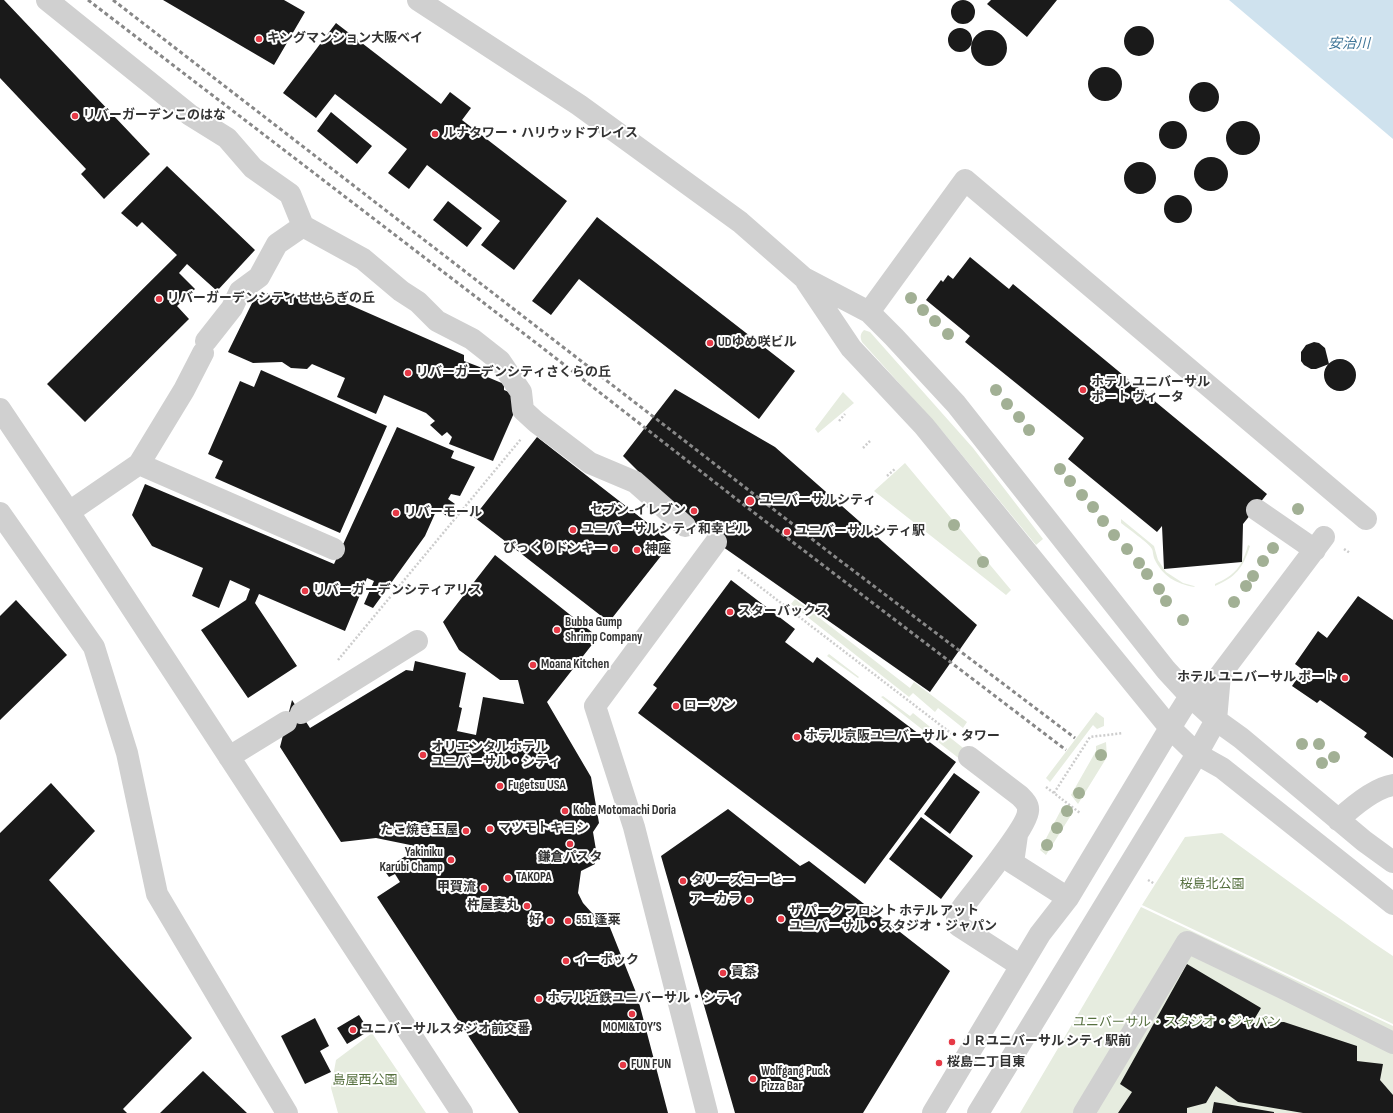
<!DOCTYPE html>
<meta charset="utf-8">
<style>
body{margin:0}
canvas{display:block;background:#fff}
</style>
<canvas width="1393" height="1113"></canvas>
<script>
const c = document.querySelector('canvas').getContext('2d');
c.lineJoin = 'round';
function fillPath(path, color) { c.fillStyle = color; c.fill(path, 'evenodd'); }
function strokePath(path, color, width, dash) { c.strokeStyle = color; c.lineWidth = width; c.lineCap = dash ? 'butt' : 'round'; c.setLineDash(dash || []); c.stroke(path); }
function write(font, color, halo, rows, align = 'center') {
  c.font = font + ' "Sofia Sans Condensed","Noto Sans JP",sans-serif'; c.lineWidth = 4; c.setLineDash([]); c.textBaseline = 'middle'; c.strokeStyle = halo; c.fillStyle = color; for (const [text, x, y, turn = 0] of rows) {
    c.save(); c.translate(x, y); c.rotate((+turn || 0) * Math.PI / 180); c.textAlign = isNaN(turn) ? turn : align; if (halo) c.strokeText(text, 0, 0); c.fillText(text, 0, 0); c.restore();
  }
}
const green = new Path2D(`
 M864 330 870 332 973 448 1043 539 1036 545 943 432 862 342C860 337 860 334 864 330Z
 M843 392 854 403 818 433 815 429Z
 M905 463 1011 590 1006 595 874 491Z
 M1121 519 1154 546 1158 560 1166 572 1183 583 1194 586 1195 587C1176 584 1162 576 1154 558 1153 555 1153 551 1152 549 1149 543 1127 528 1121 523Z
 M1248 545 1250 546C1243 568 1236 577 1215 586V584C1235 575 1242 567 1248 545Z
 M795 599 910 688 914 682 967 722 963 728 938 708 935 712 913 693 909 697 791 604Z
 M829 654 859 677 858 678 827 656Z
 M883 696 910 716 913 713 935 731 938 728 967 751 961 760 881 697Z
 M1096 712 1104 718V726L1097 729 1093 725 1050 782 1046 778Z
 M1106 742 1107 757 1078 804 1071 795 1096 751V746Z
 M1065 807 1070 808 1073 812 1046 855 1040 850 1062 808Z
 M1222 833 1372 942 1393 956V1024L1142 905 1185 837Z
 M1141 907 1393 1026V1113H1020Z
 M372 1033 426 1113H338L331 1088 336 1060Z`);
const water = new Path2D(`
 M1229 0H1393V139Z`);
const building = new Path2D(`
 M0 0H4L150 154 104 199 81 174 86 169 0 78Z
 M163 0H284L305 12 274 65Z
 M991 0H1057L1027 37 987 4Z
 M951 12a12 12 0 1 1 24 0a12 12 0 1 1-24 0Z
 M336 23 441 104 450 92 471 108 462 120 567 201 514 270 481 245 500 221 427 165 409 189 388 173 407 149 335 94 316 118 283 93Z
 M1124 41a15 15 0 1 1 30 0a15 15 0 1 1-30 0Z
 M948 40a12 12 0 1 1 24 0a12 12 0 1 1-24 0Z
 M971 48a18 18 0 1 1 36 0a18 18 0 1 1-36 0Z
 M1088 84a17 17 0 1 1 34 0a17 17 0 1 1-34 0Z
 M1189 97a15 15 0 1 1 30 0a15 15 0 1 1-30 0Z
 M331 112 372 146 357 164 317 131Z
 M1159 135a14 14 0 1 1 28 0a14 14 0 1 1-28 0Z
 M1226 138a17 17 0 1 1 34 0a17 17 0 1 1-34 0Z
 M1194 174a17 17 0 1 1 34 0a17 17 0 1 1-34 0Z
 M1124 178a16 16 0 1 1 32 0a16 16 0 1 1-32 0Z
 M167 166 255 250 217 291 187 264 179 273 195 289 177 306 189 319 85 422 47 384 177 255 142 222 137 227 121 213Z
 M1164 209a14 14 0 1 1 28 0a14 14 0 1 1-28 0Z
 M448 201 482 228 467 247 433 220Z
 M597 217 795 371 759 419 579 279 551 315 532 301Z
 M970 257 1009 289 1013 284 1267 494 1243 524 1242 562 1164 569 1162 526 1157 532 1068 459 1084 438 965 342 970 336 926 300 941 280 943 282 948 275 953 279Z
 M280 290 300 297 303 292 321 299 325 294 464 355V361L485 369V376L504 384V390L521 397 493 461 449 444 452 437 447 432 442 436 430 425 435 421 426 413 384 395 376 414 337 397 345 378 312 364 307 369 291 368 282 362 253 363 228 352 254 299H261L267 293 277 295Z
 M1314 342 1319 343 1325 348 1329 364 1316 369H1311L1304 365 1301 361V352L1306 345Z
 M1324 375a16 16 0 1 1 32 0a16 16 0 1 1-32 0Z
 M261 370 387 426 340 533 215 478 223 461 208 454 240 381 254 387Z
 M675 389 775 447 977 625 930 692 716 542 688 521 623 456Z
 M397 427 454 451 451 458 475 467 460 496 451 494 448 499 455 504 448 517 437 509 425 536 373 608 364 604 374 581 367 578 345 631 259 594 255 603 297 666 248 698 201 630 246 600 250 589 230 580 219 608 192 596 203 568 152 546 132 515 145 484 334 564Z
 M537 437 672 542 609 622 474 517Z
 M495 555 598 637 547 702 591 777 599 823 593 832 596 850 592 853 595 864 581 871 578 893 583 903 592 913 607 920 637 995 668 1113H519L377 897 400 882 395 874 389 877 384 870 412 852 430 854V849L376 838 341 842 280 747 292 700 310 728 406 670 413 671 415 661 466 673 459 707 462 708 457 731 476 735 483 697 524 704 518 680H500L459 650 443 622Z
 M731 580 795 629 785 642 813 663 817 657 956 762 865 884 638 713 657 688 653 685Z
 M1358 596 1393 620V758L1364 737 1367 733 1320 700 1317 703 1292 686 1303 670 1295 664 1318 631 1327 638Z
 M16 600 67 655 0 720V616Z
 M954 773 980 792 950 834 924 814Z
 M51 783 95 831 49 880 192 1038 123 1109 127 1113H0V833Z
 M728 809 800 866 809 861 950 971 863 1113H735L661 856Z
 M921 817 973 856 941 899 889 859Z
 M1187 964 1261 1008 1252 1023 1284 1022 1357 1046V1061L1383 1064 1380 1080 1393 1095V1113H1303L1238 1102 1216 1086 1206 1103 1187 1108V1113H1118L1132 1092 1120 1084Z
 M359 1015 369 1031 347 1044 337 1028Z
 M315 1018 329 1046 320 1051 331 1072 305 1084 281 1036Z
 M203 1071 247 1113H160Z
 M1214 1102 1274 1112V1113H1212Z`);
const path = new Path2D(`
 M839 421 845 414
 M863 448 870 441
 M887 476 896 468
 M1344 549 1350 553
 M738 570 956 737
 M338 660 521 439
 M1046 787 1080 813
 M1054 793 1090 737 1123 733
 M1148 880 1155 884`);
const minor = new Path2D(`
 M47 0 190 115 227 138 253 168 290 194 303 226 363 259 401 291 418 302 437 321 472 339 500 361 521 392 523 410 536 422 590 463 635 482 685 526
 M418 0 579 105 740 222 804 278 869 312 894 337 956 404 1166 670 1190 696 1216 720 1241 738 1364 841 1393 862
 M806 281 851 348 924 426 1170 728 1197 754 1222 768 1393 904
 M869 312 965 180 1366 519
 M206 341 232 308 240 291 259 277 277 244 303 226
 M0 409 69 512 462 1113
 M139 464 334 549
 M1257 510 1315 550
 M69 512 139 464 184 390 203 353
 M0 513 94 647 127 753 157 894 287 1113
 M301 713 417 641
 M229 757 286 722
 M969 757 1020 796C1024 800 1029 805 1028 811 1028 826 974 892 962 908L957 918 959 926 1021 966
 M1338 820C1352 807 1374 788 1393 785
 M1017 835 1013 863 1068 898
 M707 1113 634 827 595 706 716 542
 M933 1113 1040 934 1068 898 1170 728 1190 696 1201 689
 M978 1113 1197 754 1216 720 1220 675 1324 537
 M1084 1113 1187 942 1283 988 1393 1043`);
const rail = new Path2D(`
 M88 0 544 349 744 505 1066 750
 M113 0 834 556 1075 738`);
const trees = [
 [911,298],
 [923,310],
 [935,321],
 [948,334],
 [996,390],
 [1007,404],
 [1019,417],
 [1029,430],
 [1060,469],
 [1070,481],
 [1082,495],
 [1093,507],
 [1298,509],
 [1103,521],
 [954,525],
 [1114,535],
 [1273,548],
 [1127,549],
 [1263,561],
 [983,562],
 [1139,563],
 [1147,574],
 [1253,576],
 [1246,586],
 [1159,589],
 [1166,601],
 [1234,602],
 [1183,620],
 [1302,744],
 [1319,744],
 [1101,755],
 [1334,757],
 [1322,763],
 [1079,793],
 [1067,811],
 [1057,828],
 [1047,845]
];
const markers = [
 [259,39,4,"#e63946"],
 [75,116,4,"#e63946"],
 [435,134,4,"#e63946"],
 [159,299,4,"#e63946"],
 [710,343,4,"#e63946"],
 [408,373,4,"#e63946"],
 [1083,390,4,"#e63946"],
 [750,501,5,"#e63946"],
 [694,511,4,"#e63946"],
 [396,513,4,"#e63946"],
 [573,530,4,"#e63946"],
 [787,532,4,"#e63946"],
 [615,549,4,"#e63946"],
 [637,550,4,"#e63946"],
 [305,591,4,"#e63946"],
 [730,612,4,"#e63946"],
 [557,630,4,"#e63946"],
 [533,665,4,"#e63946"],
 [1345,678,4,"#e63946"],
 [676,706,4,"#e63946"],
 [797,737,4,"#e63946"],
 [423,755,4,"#e63946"],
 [500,786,4,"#e63946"],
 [565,811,4,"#e63946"],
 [490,829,4,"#e63946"],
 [466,831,4,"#e63946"],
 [570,844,4,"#e63946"],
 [451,860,4,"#e63946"],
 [508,878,4,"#e63946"],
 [683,881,4,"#e63946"],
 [484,888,4,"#e63946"],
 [749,900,4,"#e63946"],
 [527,906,4,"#e63946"],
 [781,919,4,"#e63946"],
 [550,921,4,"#e63946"],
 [568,921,4,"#e63946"],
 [566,961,4,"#e63946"],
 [723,973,4,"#e63946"],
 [539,999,4,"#e63946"],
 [632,1014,4,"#e63946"],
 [353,1030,4,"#e63946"],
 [952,1042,4,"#e63946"],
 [939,1063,4,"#e63946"],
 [623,1065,4,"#e63946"],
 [753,1079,4,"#e63946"]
];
const poiNames = [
 ["キングマンション大阪ベイ",267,39],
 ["リバーガーデンこのはな",83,116],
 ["ルナタワー・ハリウッドプレイス",443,134],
 ["リバーガーデンシティせせらぎの丘",167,299],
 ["UDゆめ咲ビル",718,343],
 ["リバーガーデンシティさくらの丘",416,373],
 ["ホテル ユニバーサル",1091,383],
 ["ポート ヴィータ",1091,398],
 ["ユニバーサルシティ",759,501],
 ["セブン-イレブン",686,511,"right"],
 ["リバーモール",404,513],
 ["ユニバーサルシティ和幸ビル",581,530],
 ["ユニバーサルシティ駅",795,532],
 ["びっくりドンキー",607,549,"right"],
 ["神座",645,550],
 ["リバーガーデンシティアリス",313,591],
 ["スターバックス",738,612],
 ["Bubba Gump",565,623],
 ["Shrimp Company",565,638],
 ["Moana Kitchen",541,665],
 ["ホテル ユニバーサル ポート",1337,678,"right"],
 ["ローソン",684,706],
 ["ホテル京阪ユニバーサル・タワー",805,737],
 ["オリエンタルホテル",431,748],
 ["ユニバーサル・シティ",431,763],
 ["Fugetsu USA",508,786],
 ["Kobe Motomachi Doria",573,811],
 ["マツモトキヨシ",498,829],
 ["たこ焼き玉屋",458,831,"right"],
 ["Yakiniku",443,853,"right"],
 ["Karubi Champ",443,868,"right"],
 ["鎌倉パスタ",570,858,"center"],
 ["TAKOPA",516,878],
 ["タリーズコーヒー",691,881],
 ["甲賀流",476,888,"right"],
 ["アーカラ",741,900,"right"],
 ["杵屋麦丸",519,906,"right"],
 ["ザ パーク フロント ホテル アット",789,912],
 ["ユニバーサル・スタジオ・ジャパン",789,927],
 ["好",542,921,"right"],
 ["551 蓬莱",576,921],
 ["イーポック",574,961],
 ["貢茶",731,973],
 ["ホテル近鉄ユニバーサル・シティ",547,999],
 ["MOMI&TOY’S",632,1028,"center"],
 ["ユニバーサルスタジオ前交番",361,1030],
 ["ＪＲユニバーサル シティ駅前",960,1042],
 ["桜島二丁目東",947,1063],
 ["FUN FUN",631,1065],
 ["Wolfgang Puck",761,1072],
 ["Pizza Bar",761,1087]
];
const parkNames = [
 ["桜島北公園",1212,885],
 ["ユニバーサル・スタジオ・ジャパン",1177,1023],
 ["島屋西公園",365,1081]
];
const waterNames = [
 ["安治川",1349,44]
];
fillPath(green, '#e6ecdf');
fillPath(water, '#cfe2ee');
fillPath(building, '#1a1a1a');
strokePath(path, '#cdcdcd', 2.5, [2, 2]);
strokePath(minor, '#d0d0d0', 22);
strokePath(rail, '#888', 3, [4, 3]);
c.fillStyle = '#a2b095';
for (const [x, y] of trees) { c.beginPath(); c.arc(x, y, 6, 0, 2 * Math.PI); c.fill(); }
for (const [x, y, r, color] of markers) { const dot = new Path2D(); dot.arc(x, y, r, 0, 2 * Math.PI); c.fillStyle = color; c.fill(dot); strokePath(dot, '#fff', 1.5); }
write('bold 13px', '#333', '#fff', poiNames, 'left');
write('13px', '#56703f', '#fff', parkNames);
write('italic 14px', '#3f7597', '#fff', waterNames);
</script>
